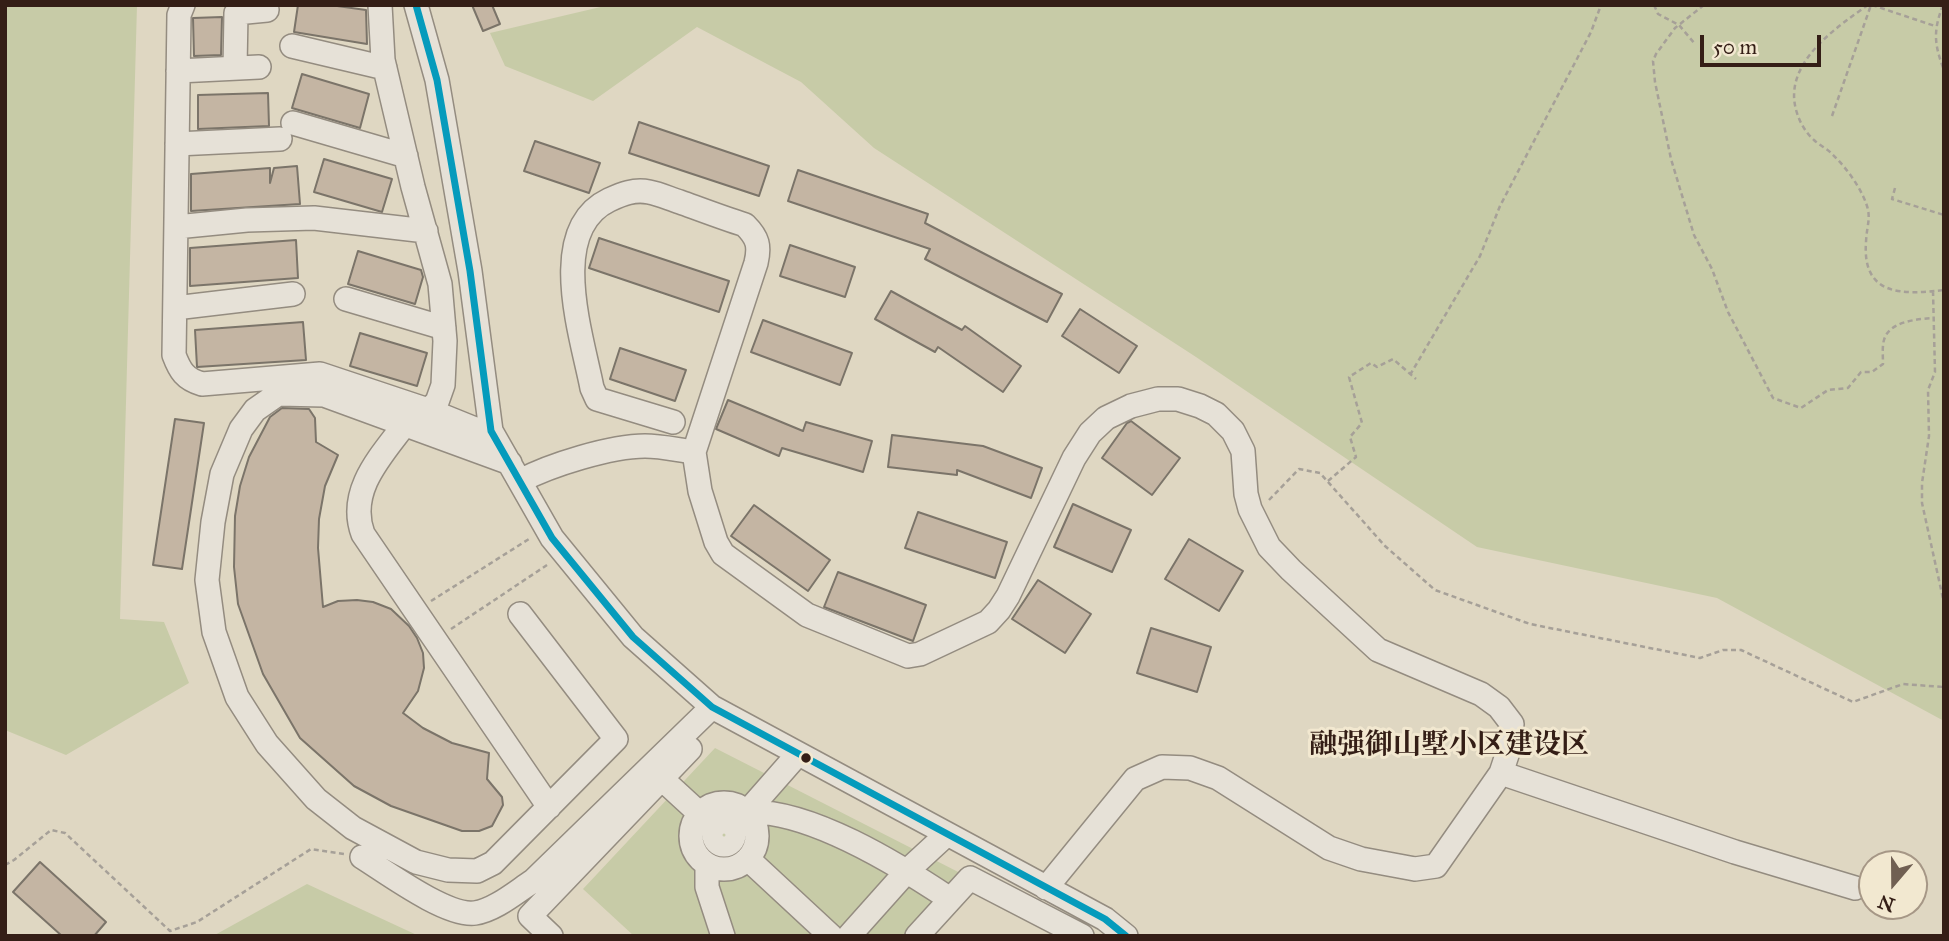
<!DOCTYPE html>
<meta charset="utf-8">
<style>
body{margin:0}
#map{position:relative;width:1949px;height:941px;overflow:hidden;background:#dfd7c2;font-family:"IM FELL Great Primer",serif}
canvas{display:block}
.frame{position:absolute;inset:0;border:7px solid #341e16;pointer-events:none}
.north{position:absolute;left:1858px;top:850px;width:70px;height:70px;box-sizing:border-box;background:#f2e8d0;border:2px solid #a69786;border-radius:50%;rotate:200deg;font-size:19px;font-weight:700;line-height:28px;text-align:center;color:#341e16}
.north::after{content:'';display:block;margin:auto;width:24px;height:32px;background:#705f52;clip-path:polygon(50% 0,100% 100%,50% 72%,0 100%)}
.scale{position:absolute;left:1700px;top:35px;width:121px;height:32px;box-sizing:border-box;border:4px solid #341e16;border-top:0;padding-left:9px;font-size:21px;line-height:24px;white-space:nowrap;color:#341e16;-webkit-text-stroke:5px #f2e8d0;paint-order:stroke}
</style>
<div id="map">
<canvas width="1949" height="941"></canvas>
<div class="frame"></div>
<div class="north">N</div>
<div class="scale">50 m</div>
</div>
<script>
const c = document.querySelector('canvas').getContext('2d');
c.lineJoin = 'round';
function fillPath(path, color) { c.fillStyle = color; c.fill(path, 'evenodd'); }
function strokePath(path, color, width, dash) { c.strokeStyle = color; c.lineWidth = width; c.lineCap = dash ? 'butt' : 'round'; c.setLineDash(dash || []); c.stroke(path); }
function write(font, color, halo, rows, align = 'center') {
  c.font = font + ' "IM FELL Great Primer","Noto Serif SC",serif'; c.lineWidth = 6; c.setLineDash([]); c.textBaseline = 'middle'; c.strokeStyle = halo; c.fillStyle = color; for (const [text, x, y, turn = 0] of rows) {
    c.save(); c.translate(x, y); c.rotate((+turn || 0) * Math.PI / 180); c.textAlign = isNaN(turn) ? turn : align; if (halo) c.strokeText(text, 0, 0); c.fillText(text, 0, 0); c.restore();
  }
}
const green = new Path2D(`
 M5 5H137L120 619 164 622 189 683 66 755 5 730Z
 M609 5H1944V721L1717 598 1477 547 1196 357 874 148 801 82 697 27 593 101 505 66 490 33Z
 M715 748 970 878 917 936H634L583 889Z
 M307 884 419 936H213Z`);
const building = new Path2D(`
 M298 5H330L366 10 367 44 294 32Z
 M472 5H492L500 24 483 31Z
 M222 17 221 55 194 56 193 18Z
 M302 74 369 94 360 128 292 108Z
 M268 93 269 126 198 129V95Z
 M639 122 769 166 759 196 629 153Z
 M535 141 600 163 589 193 524 171Z
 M324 159 392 179 382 212 314 192Z
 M297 166 300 204 191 211V174L270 168V183L274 168Z
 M798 170 928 214 925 223 1062 294 1047 322 925 259 930 249 788 201Z
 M599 238 729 281 719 312 589 268Z
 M296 240 298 278 190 286V248Z
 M790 245 855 267 845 297 780 276Z
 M358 251 421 270 423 277 415 304 348 284Z
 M891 291 962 330 965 326 1021 366 1003 392 938 347 935 352 875 319Z
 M1080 309 1137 346 1119 373 1062 336Z
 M763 320 852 353 840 385 751 352Z
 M303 322 306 360 197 367 195 330Z
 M360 333 427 353 417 386 350 366Z
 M620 348 686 370 675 401 610 379Z
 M728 400 803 431 806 422 872 441 863 472 782 448 779 456 716 429Z
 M282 408 309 409 315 418 316 442 338 455 325 486 319 519 318 548 323 607 338 601 357 600 373 602 391 609 409 626 417 638 423 653 424 668 418 691 403 713 423 728 452 743 489 753 487 779 502 797 503 805 492 826 479 831H462L391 806 354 786 300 738 263 674 238 604 234 567 235 516 240 486 249 457 270 417Z
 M175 419 204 423 182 569 153 565Z
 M1131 421 1180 458 1152 495 1102 458 1127 423Z
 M892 435 983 446 1042 468 1031 498 957 470V475L888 467Z
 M1073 504 1131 530 1112 572 1054 547Z
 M754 505 830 560 808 591 731 536Z
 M918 512 1007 542 995 578 905 548Z
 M1189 539 1243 571 1219 611 1165 579Z
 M838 572 926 605 913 641 824 607Z
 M1038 580 1091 614 1065 653 1012 619Z
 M1151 628 1211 647 1197 692 1137 673Z
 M40 862 106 922 94 936H62L13 892Z`);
const path = new Path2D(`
 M1654 5 1658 14 1679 25 1695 44
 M1704 5 1675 28 1656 54 1653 61 1655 82 1671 159 1694 235 1712 269 1728 312 1773 398 1801 408 1828 390 1848 388 1861 372H1872L1883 364C1883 356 1882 347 1884 340 1889 321 1918 319 1934 318
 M1868 5C1834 29 1781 65 1797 113 1800 123 1806 133 1814 140 1819 145 1826 148 1831 153 1843 164 1856 181 1863 196 1873 217 1867 221 1866 242 1862 296 1902 295 1944 290
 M1872 5 1935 26
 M1943 5C1933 31 1934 44 1944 70
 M1832 116 1871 5
 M1895 188 1892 199 1944 215
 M1933 291 1935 372 1928 390 1929 436 1922 483V503L1944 603
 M1410 375 1480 256 1500 206 1591 32 1601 5
 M1328 481 1356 457 1350 437 1362 423 1349 377 1371 363 1377 367 1393 359 1416 379
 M1269 500 1299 469 1320 473 1385 546 1435 590 1530 624 1700 658 1723 650H1741L1853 702 1903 684 1944 687
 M431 601 529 539
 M451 629 547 565
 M5 865 14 860 51 830 65 833 170 931 197 922 311 849 344 854`);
const minor = new Path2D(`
 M183 5 179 15 174 355C180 371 185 379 202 384L320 374 428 410 475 429 491 431
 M380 5 383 60 413 187 440 284 445 341 443 385 437 402 428 410
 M416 5 437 80 470 271 491 431 552 538 633 637 712 707 1105 919 1126 936
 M292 46 385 68
 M235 68 236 13 267 10
 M178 71 259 67
 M293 123 406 156
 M177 144 280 139
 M176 227 247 220 314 218 426 231
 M346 299 444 328
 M175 308 293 294
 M673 422 597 399 592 388C582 336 546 230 609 200 622 194 634 189 649 192 660 194 670 199 680 202 702 210 723 218 745 225 758 238 760 246 756 263L694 452 700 491 716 542 723 554 807 615 908 656 920 654 988 622 999 610 1008 596 1074 458 1090 433 1106 418 1131 406 1158 399H1178L1200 406 1216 414 1233 431 1243 451 1246 494 1250 509 1269 547 1291 570 1378 650 1481 694 1499 707 1512 724 1509 749 1501 773 1436 866 1415 869 1361 859 1329 848 1218 778 1190 768 1162 767 1135 779 1046 888
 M405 424C381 456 347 491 363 534L549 807
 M510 463 324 395 278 394 255 410 241 429 222 474 213 522 207 580 214 632 237 697 267 744 316 799 353 828 416 862 448 870 477 871 493 863 616 739 520 614
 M520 481C550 465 611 446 645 446 661 446 678 450 694 452
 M1501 773 1735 852 1855 888
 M662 779 699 813
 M691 836a33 33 0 1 1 66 0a33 33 0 1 1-66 0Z
 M747 812C809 809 899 865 950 899
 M747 812 798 754
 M714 835a10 10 0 1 1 20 0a10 10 0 1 1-20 0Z
 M362 857C386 872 447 917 475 913 495 910 516 892 533 881L712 707
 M748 859 831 936
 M707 865V887L723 936
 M551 936 530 916 690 749
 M849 936 907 871 946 835
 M917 936 970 878 1082 936`);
const bus1 = new Path2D(`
 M416 5 437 80 470 271 491 431 552 538 633 637 712 707 1105 919 1126 936`);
const markers = [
 [806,758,6,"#341e16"]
];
const neighbourhoodNames = [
 ["融强御山墅小区建设区",1449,746]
];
fillPath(green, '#c7cba7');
fillPath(building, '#c4b5a3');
strokePath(building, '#7b7469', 2);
strokePath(minor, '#948c80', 26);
strokePath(path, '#a6a098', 2.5, [5, 3.5]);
strokePath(minor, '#e6e1d7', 23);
strokePath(bus1, '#059bbc', 7);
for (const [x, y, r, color] of markers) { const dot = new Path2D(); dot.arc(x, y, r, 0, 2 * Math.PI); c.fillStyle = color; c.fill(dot); strokePath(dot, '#f2e8d0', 2.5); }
write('bold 28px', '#341e16', '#f2e8d0', neighbourhoodNames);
</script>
